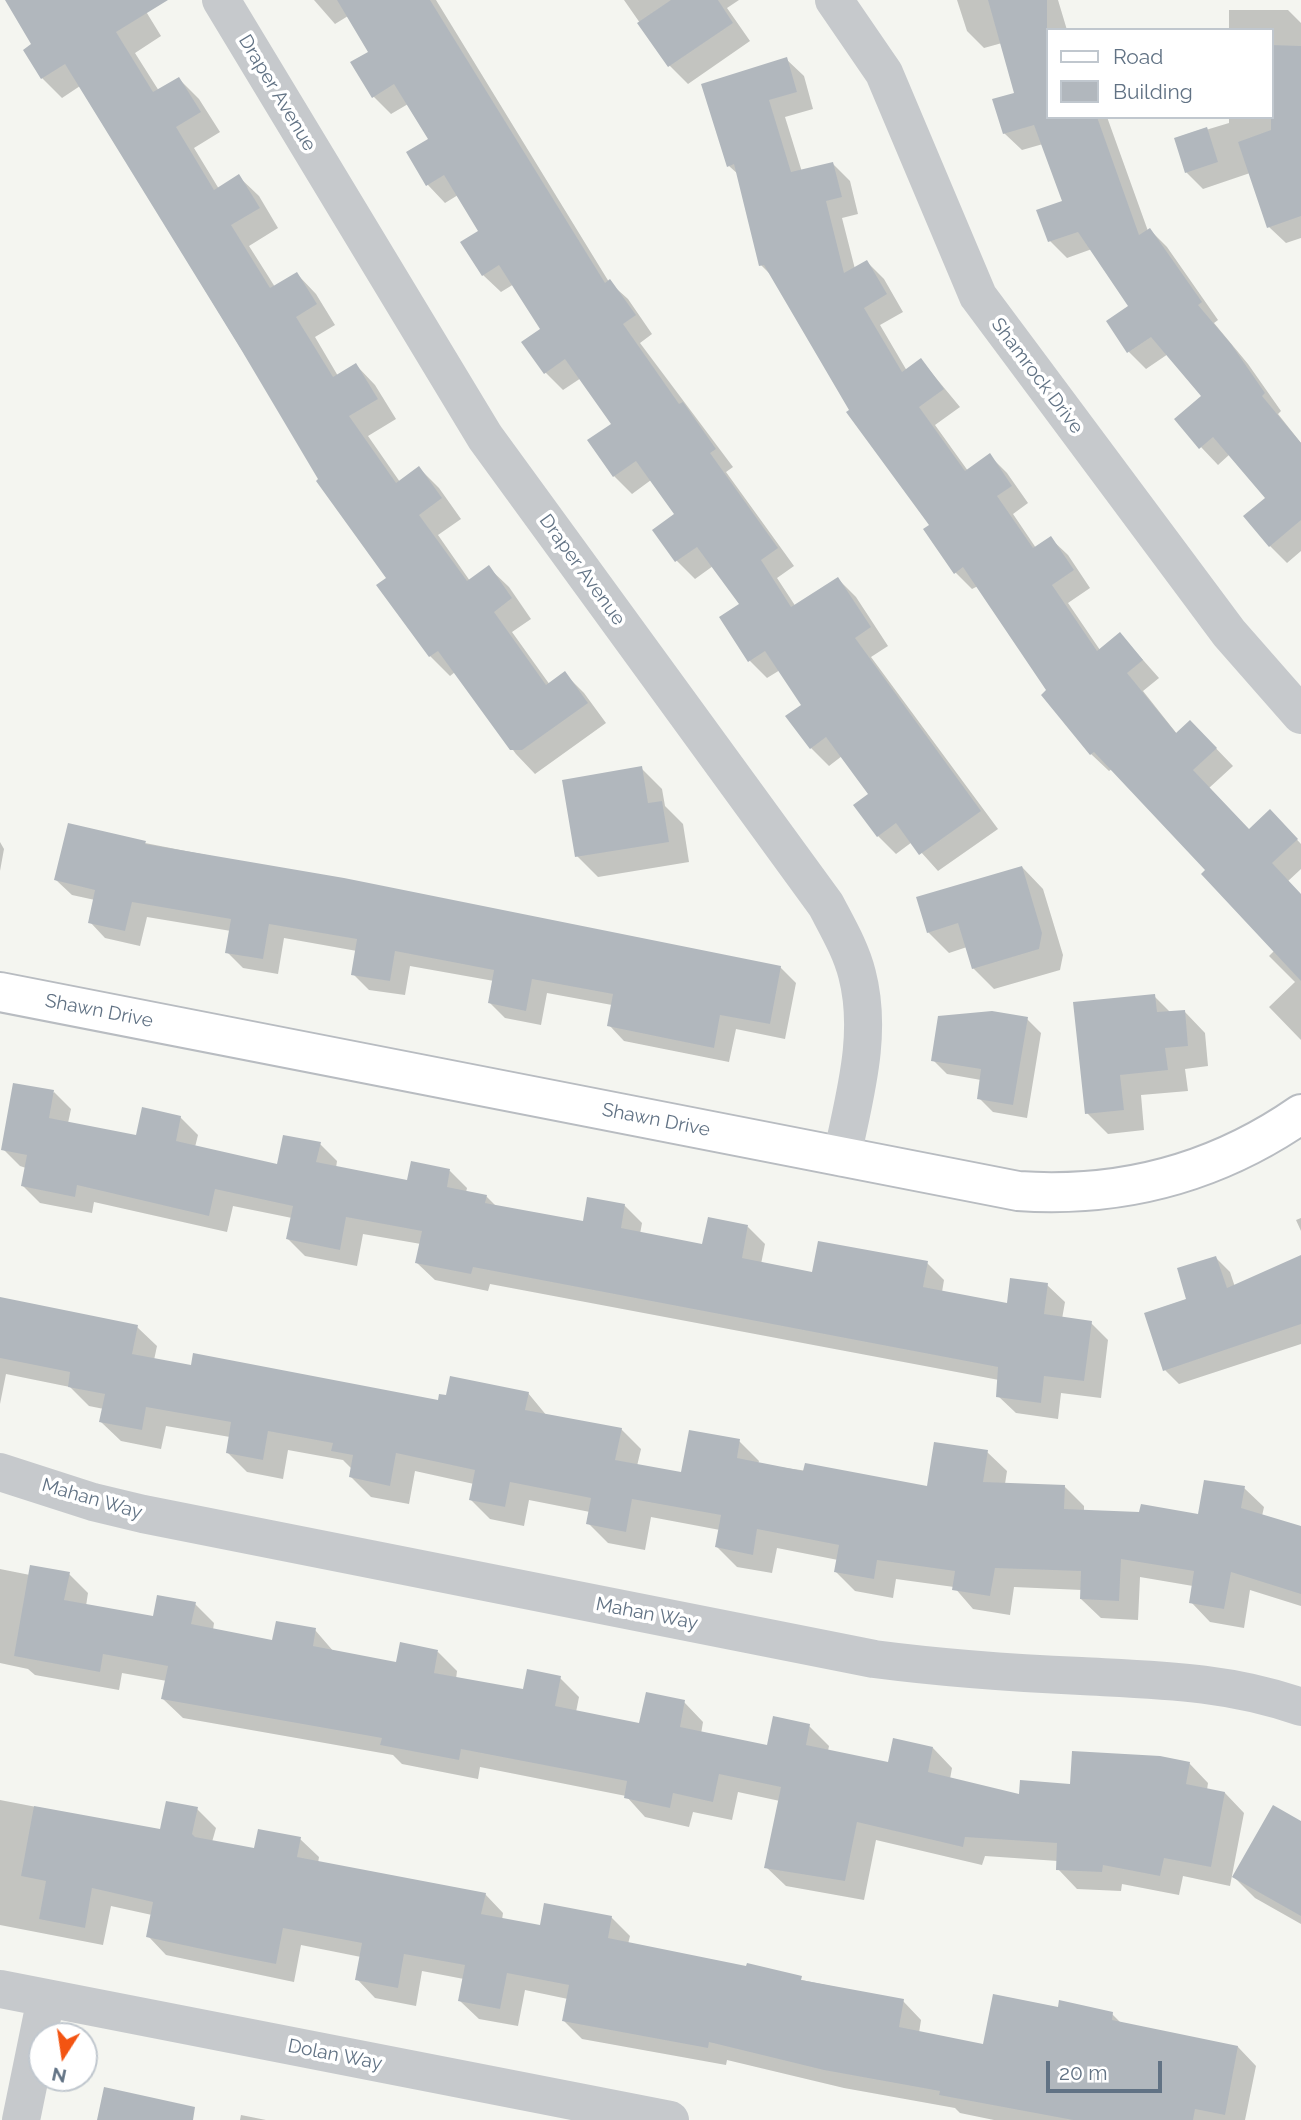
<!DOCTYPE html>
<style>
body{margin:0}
#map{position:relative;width:1301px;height:2120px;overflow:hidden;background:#f4f5f0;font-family:Raleway,sans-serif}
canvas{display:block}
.legend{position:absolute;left:1046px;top:28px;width:228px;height:91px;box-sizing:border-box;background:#fff;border:2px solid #c0c7ce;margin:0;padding:9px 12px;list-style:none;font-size:21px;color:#617284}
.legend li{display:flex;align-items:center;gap:14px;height:35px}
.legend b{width:35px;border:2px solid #c0c7ce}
.north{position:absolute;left:28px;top:2022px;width:70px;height:70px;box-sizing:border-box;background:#fff;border:2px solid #c0c7ce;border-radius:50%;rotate:192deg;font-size:19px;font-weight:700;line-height:28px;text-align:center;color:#617284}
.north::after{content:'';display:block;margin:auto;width:24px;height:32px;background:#f35412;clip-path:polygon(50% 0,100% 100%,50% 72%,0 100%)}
.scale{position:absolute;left:1046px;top:2061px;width:116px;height:32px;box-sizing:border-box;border:4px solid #617284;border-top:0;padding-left:9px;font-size:21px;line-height:24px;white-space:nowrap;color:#617284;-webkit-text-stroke:5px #fff;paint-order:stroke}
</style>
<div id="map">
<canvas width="1301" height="2120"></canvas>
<ul class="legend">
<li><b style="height:9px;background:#fff"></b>Road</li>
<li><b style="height:19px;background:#b1b7bd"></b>Building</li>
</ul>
<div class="north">N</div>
<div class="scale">20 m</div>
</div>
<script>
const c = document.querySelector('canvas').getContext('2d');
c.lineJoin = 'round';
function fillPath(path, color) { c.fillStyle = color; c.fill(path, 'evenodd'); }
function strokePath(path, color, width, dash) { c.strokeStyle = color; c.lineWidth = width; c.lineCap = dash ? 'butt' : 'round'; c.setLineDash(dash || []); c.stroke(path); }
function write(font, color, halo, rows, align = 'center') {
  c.font = font + ' Raleway,sans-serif'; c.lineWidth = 7; c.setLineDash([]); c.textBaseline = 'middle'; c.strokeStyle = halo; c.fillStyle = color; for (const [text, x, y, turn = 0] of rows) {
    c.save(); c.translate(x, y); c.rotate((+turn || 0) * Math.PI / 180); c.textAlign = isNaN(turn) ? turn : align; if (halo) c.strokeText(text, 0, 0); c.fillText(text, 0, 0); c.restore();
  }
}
const shadow = new Path2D(`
 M7 0H137L142 5 161 36 135 53 159 91 179 79 199 99 220 132 194 148 219 189 239 177 259 196 278 228 249 246 275 287 297 274 316 294 335 325 315 337 338 376 356 365 375 385 396 419 368 436 400 482 419 468 439 488 461 519 438 535 470 581 489 568 509 587 531 619 512 632 550 685 565 674 584 693 606 723 535 774 516 754 455 672 450 676 430 656 379 585 388 578 321 479 80 86 62 98 42 78 34 45Z
 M314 0H436L609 282 628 299 652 334 640 343 733 467 726 472 794 566 777 578 796 607 838 579 856 597 888 646 871 657 998 829 938 871 912 842 896 854 878 836 870 794 842 756 829 766 811 748 803 706 780 670 767 678 749 660 741 605 713 566 695 579 677 561 655 530 676 515 651 480 632 494 614 476V424L581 378 563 390 545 372 543 329 514 284 501 292 483 275 481 231 458 195 445 203 428 185 430 140 408 104 391 114 373 96 370 52 348 16 335 24Z
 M624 0H739L727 8 750 41 688 84 670 66Z
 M957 0H1058L1067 30H1047V117H1107L1148 231 1150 230 1167 247 1218 320 1214 323 1248 364 1281 411 1278 414 1301 443V551L1287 563 1270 546 1268 498 1230 454 1218 465 1201 447 1204 396 1168 354 1146 369 1129 352 1131 306 1092 249 1067 258 1050 241 1064 202 1043 144 1022 150 1004 133 1016 94 1002 43 984 48 967 31Z
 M1229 10H1288L1301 23V238L1286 243 1269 227 1250 173 1203 189 1186 172 1176 139 1229 123V117H1271V30H1229Z
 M786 59 804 76 813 109 785 117 802 172 833 164 850 181 858 214 842 218 855 269 867 262 884 279 903 312 880 325 907 371 921 360 960 407 935 425 968 471 990 456 1007 473 1028 503 1013 514 1036 548 1050 538 1068 555 1090 588 1068 603 1100 650 1120 634 1159 678 1143 691 1177 734 1207 739 1233 766 1209 788 1249 831 1287 829 1301 844V869L1287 882 1301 896V1040L1269 1007 1295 982 1269 956 1275 950 1207 871 1112 769 1109 771 1091 754 1043 695 1049 691 978 586 972 589 955 572 932 526 852 411 773 277 761 265 739 175 729 166Z
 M641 768 662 789 665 806 683 824 689 862 598 877 577 856Z
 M0 842 4 849 0 871Z
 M145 843 780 967 796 983 785 1039 736 1029 729 1062 624 1041 609 1025 612 1005 547 993 541 1025 505 1018 490 1003 494 981 410 966 405 995 369 990 353 974 357 951 284 938 278 974 243 968 227 952 231 931 147 917 140 946 105 938 90 922 95 900 72 895 56 880Z
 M1022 867 1043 889 1063 955 1060 970 994 989 973 968 967 947 949 953 928 932Z
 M1154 996 1171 1013 1184 1011 1205 1033 1208 1066 1185 1069 1188 1091 1141 1095 1144 1130 1108 1134 1087 1113Z
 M1027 1019 1041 1033 1027 1118 993 1112 979 1098 981 1080 947 1074 933 1060Z
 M54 1092 71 1109 68 1123 137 1137 180 1117 198 1135 195 1147 278 1166 320 1144 337 1161 336 1168 409 1182 450 1171 467 1188 466 1192 486 1196 497 1207 584 1223 624 1205 642 1223 640 1234 704 1246 748 1227 765 1244 761 1264 813 1274 927 1263 944 1280 942 1292 1008 1305 1047 1285 1065 1302 1062 1319 1091 1323 1108 1340 1101 1398 1061 1393 1058 1419 1016 1413 998 1396 999 1380 490 1284 488 1291 435 1280 417 1263 421 1244 363 1234 357 1266 305 1256 288 1239 292 1218 233 1206 227 1232 94 1202 92 1213 40 1203 22 1185 26 1168 20 1166 3 1149Z
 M1301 1218V1231L1296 1220Z
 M1301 1257V1344L1179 1384 1165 1370 1189 1300 1216 1258 1230 1272 1235 1287Z
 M0 1299 137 1327 157 1346 154 1360 439 1402 528 1393 547 1416 621 1429 641 1449 637 1466 682 1474 739 1441 759 1461 758 1464 928 1488 987 1452 1007 1471 1005 1484 1064 1486 1084 1506V1512L1200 1516 1244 1488 1264 1507 1262 1516 1301 1528V1606L1250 1590 1244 1628 1210 1622 1191 1602 1193 1586 1140 1577 1138 1620 1101 1618 1081 1599 1082 1590 1014 1587 1010 1615 973 1609 954 1587 896 1579 893 1598 855 1591 835 1571 838 1560 777 1548 772 1573 737 1567 717 1547 720 1530 651 1517 645 1550 608 1543 588 1523 590 1512 529 1500 524 1526 490 1519 471 1500 474 1484 415 1471 409 1504 371 1497 351 1477 352 1469 343 1460 288 1450 283 1479 247 1472 228 1453 230 1437 166 1426 161 1449 121 1441 101 1422 104 1409 89 1406 70 1387 6 1374 0 1404Z
 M0 1569 30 1575 69 1574 88 1593 86 1606 155 1618 195 1604 214 1623 213 1630 274 1642 315 1630 334 1652 397 1664 438 1652 457 1671 456 1679 524 1691 560 1678 579 1697 576 1712 641 1725 684 1702 703 1722 701 1734 768 1747 809 1726 829 1746 828 1751 889 1764 933 1748 952 1768 950 1779 1021 1796 1189 1763 1208 1783 1207 1790 1225 1793 1244 1813 1230 1886 1183 1876 1179 1895 1122 1884 1121 1891 1077 1889 1058 1869V1861L985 1856 982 1865 876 1840 864 1900 786 1886 766 1867 780 1801 738 1792 732 1820 693 1812 689 1827 645 1817 626 1796 480 1767 478 1779 402 1764 393 1755 183 1718 163 1699 167 1681 122 1673 119 1690 35 1675 28 1669 0 1663Z
 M0 1800 161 1831 197 1809 216 1828 212 1842 255 1850 300 1839 319 1857 318 1863 485 1894 503 1913 502 1920 541 1927 611 1917 630 1936 628 1944 903 2001 921 2020 919 2033 984 2047 1059 2009 1112 2014 1122 2024 1238 2047 1256 2066 1245 2120H994L960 2113 955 2108 844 2088 727 2060 726 2065 582 2039 564 2021 568 1999 525 1990 518 2026 479 2019 460 2001 464 1979 422 1971 416 2006 375 1998 357 1979 361 1957 301 1945 294 1982 166 1955 148 1936 152 1915 111 1906 103 1945 0 1925Z
 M1301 1823V1924L1255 1898 1234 1877Z
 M241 2115 266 2120H240Z`);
const building = new Path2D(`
 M5 0H168L116 32 153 92 179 77 201 112 176 127 214 190 239 174 260 208 231 225 270 288 297 272 317 304 296 317 333 377 356 363 378 399 349 416 396 483 419 466 442 498 419 515 467 581 489 565 512 598 494 612 546 685 565 671 588 703 522 750H510L438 651 429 657 376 585 386 578 316 481 318 479 242 351 65 64 41 79 23 50 31 44Z
 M337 0H430L605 283 610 279 636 315 623 324 679 404 683 402 716 449 710 453 778 548 761 560 791 607 838 577 871 627 855 638 981 811 919 855 896 823 877 837 853 805 868 794 826 737 810 749 785 716 801 705 765 651 748 662 719 617 739 604 697 547 675 562 652 530 674 514 636 461 613 477 587 440 611 424 565 359 544 374 521 342 540 329 499 265 482 276 460 242 478 231 444 175 426 186 406 152 428 139 394 84 372 98 350 62 368 52Z
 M671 0H718L733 23 668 67 637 23Z
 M988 0H1047V117H1097L1139 235 1150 228 1202 302 1198 305 1231 344 1265 393 1262 396 1301 443V520L1269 547 1243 516 1265 498 1213 437 1199 449 1174 419 1201 396 1151 337 1127 353 1106 321 1128 306 1078 232 1048 242 1036 210 1062 201 1034 125 1003 134 992 99 1014 93Z
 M1271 45 1301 46V216L1267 228 1238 142 1271 130Z
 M787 57 797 92 769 100 791 172 833 162 842 197 826 201 844 273 867 260 887 294 864 308 902 372 921 358 944 389 919 407 965 471 990 453 1012 486 997 496 1033 548 1051 536 1074 570 1052 585 1097 651 1120 632 1143 660 1127 673 1176 733 1190 720 1217 748 1193 770 1249 829 1270 809 1298 839 1272 863 1301 894V981L1201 874 1205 870 1094 752 1090 755 1041 695 1046 690 963 567 954 574 923 529 929 525 846 412 849 410 764 265 759 266 734 164 727 167 701 84Z
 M1207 127 1218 162 1185 173 1174 138Z
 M642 766 648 803 662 801 669 842 575 857 562 780Z
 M68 823 146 841 145 844 344 878 781 966 770 1024 720 1015 714 1048 607 1026 613 994 532 979 526 1011 488 1003 494 970 395 951 390 981 351 975 357 939 269 924 263 959 225 953 231 919 132 902 125 931 88 923 95 890 54 880Z
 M1022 866 1042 933 1039 949 972 969 958 923 927 933 916 897Z
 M1155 994 1157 1012 1185 1010 1188 1046 1165 1048 1168 1070 1120 1075 1124 1110 1085 1114 1073 1002Z
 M992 1011 1028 1017 1013 1105 977 1099 981 1069 931 1061 938 1016Z
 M13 1083 54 1090 49 1118 136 1135 142 1107 181 1116 176 1141 277 1164 283 1135 321 1142 316 1162 407 1180 411 1161 450 1169 447 1187 487 1195 485 1203 583 1221 587 1197 625 1204 621 1228 702 1244 708 1217 748 1225 742 1258 812 1272 818 1241 928 1261 923 1287 1007 1303 1010 1278 1048 1283 1044 1314 1092 1321 1084 1381 1044 1376 1041 1403 996 1397 998 1367 473 1267 471 1274 415 1263 422 1231 346 1217 340 1250 286 1239 293 1206 215 1189 209 1216 77 1185 75 1197 21 1186 27 1155 1 1150Z
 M1301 1255V1324L1163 1371 1144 1313 1186 1299 1177 1268 1216 1256 1227 1288Z
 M0 1297 138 1325 132 1354 191 1365 193 1353 438 1400 439 1394 446 1395 450 1376 529 1392 525 1410 622 1428 615 1460 681 1472 689 1430 740 1439 737 1458 803 1471 805 1463 927 1486 934 1442 988 1450 983 1482 1065 1485 1064 1509 1139 1512 1141 1504 1198 1514 1204 1480 1245 1486 1241 1508 1301 1526V1594L1231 1572 1224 1609 1189 1603 1194 1571 1121 1559 1119 1601 1080 1599 1081 1571 995 1568 990 1596 952 1590 955 1571 877 1560 874 1579 834 1572 839 1545 757 1529 753 1555 715 1547 721 1515 632 1499 626 1532 586 1524 591 1498 510 1482 505 1507 469 1500 475 1470 396 1453 390 1486 349 1477 353 1455 331 1451 333 1443 268 1431 263 1460 226 1453 231 1422 146 1407 142 1430 99 1422 105 1394 68 1387 70 1372 0 1358Z
 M30 1565 70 1572 64 1600 153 1616 157 1595 196 1602 191 1624 272 1640 276 1621 316 1628 313 1646 396 1662 400 1642 438 1650 434 1673 523 1689 527 1669 561 1676 555 1706 639 1723 646 1692 685 1700 680 1727 767 1745 773 1716 810 1724 806 1745 888 1762 893 1738 933 1747 928 1772 1019 1794 1020 1780 1070 1784 1072 1751 1160 1756 1190 1762 1186 1784 1225 1792 1211 1867 1164 1858 1160 1876 1103 1865 1102 1872 1056 1870 1057 1843 965 1837 963 1847 857 1822 845 1881 764 1868 781 1787 719 1774 713 1802 673 1793 670 1808 624 1798 627 1781 461 1749 459 1760 380 1745 382 1738 161 1699 168 1666 103 1654 100 1672 14 1656Z
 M166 1801 198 1807 192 1834 195 1837 254 1848 258 1829 301 1837 297 1857 486 1893 481 1914 540 1925 544 1903 612 1916 608 1938 746 1966 747 1963 802 1976 801 1980 904 1999 899 2027 983 2044 993 1994 1058 2007 1059 2000 1113 2012 1112 2020 1238 2046 1225 2115 1195 2109 1193 2120H1073L939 2095 940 2091 824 2070 709 2042 708 2048 562 2021 569 1985 507 1973 500 2009 458 2001 465 1965 404 1954 398 1988 355 1980 362 1943 283 1928 276 1964 230 1955 146 1937 153 1902 92 1888 85 1928 39 1919 46 1881 21 1876 34 1806 160 1829Z
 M1273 1805 1301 1821V1916L1232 1877Z
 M104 2087 195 2107 193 2120H97Z`);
const street = new Path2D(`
 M221 0 485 437 826 905C838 928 851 950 857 974 873 1035 854 1097 842 1157
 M834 0 884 73 978 296 1229 633 1301 715
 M0 1472 93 1502 143 1514 874 1659C943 1668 1012 1673 1081 1676 1156 1680 1229 1681 1301 1707
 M0 1989 670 2120
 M21 2120 46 1998`);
const secondary = new Path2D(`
 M0 992 1018 1191C1121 1198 1216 1173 1301 1114`);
const streetNames = [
 ["Draper Avenue",277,93,59],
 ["Shamrock Drive",1037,376,53],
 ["Draper Avenue",582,570,54],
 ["Shawn Drive",99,1011,11],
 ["Shawn Drive",656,1120,11],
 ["Mahan Way",92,1499,16],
 ["Mahan Way",647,1614,11],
 ["Dolan Way",335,2055,11]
];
fillPath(shadow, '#0003');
fillPath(building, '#b1b7bd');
strokePath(secondary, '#b8bcc1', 42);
strokePath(street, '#c6c9cc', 38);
strokePath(secondary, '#fff', 38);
write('19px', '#617284', '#fff', streetNames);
</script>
